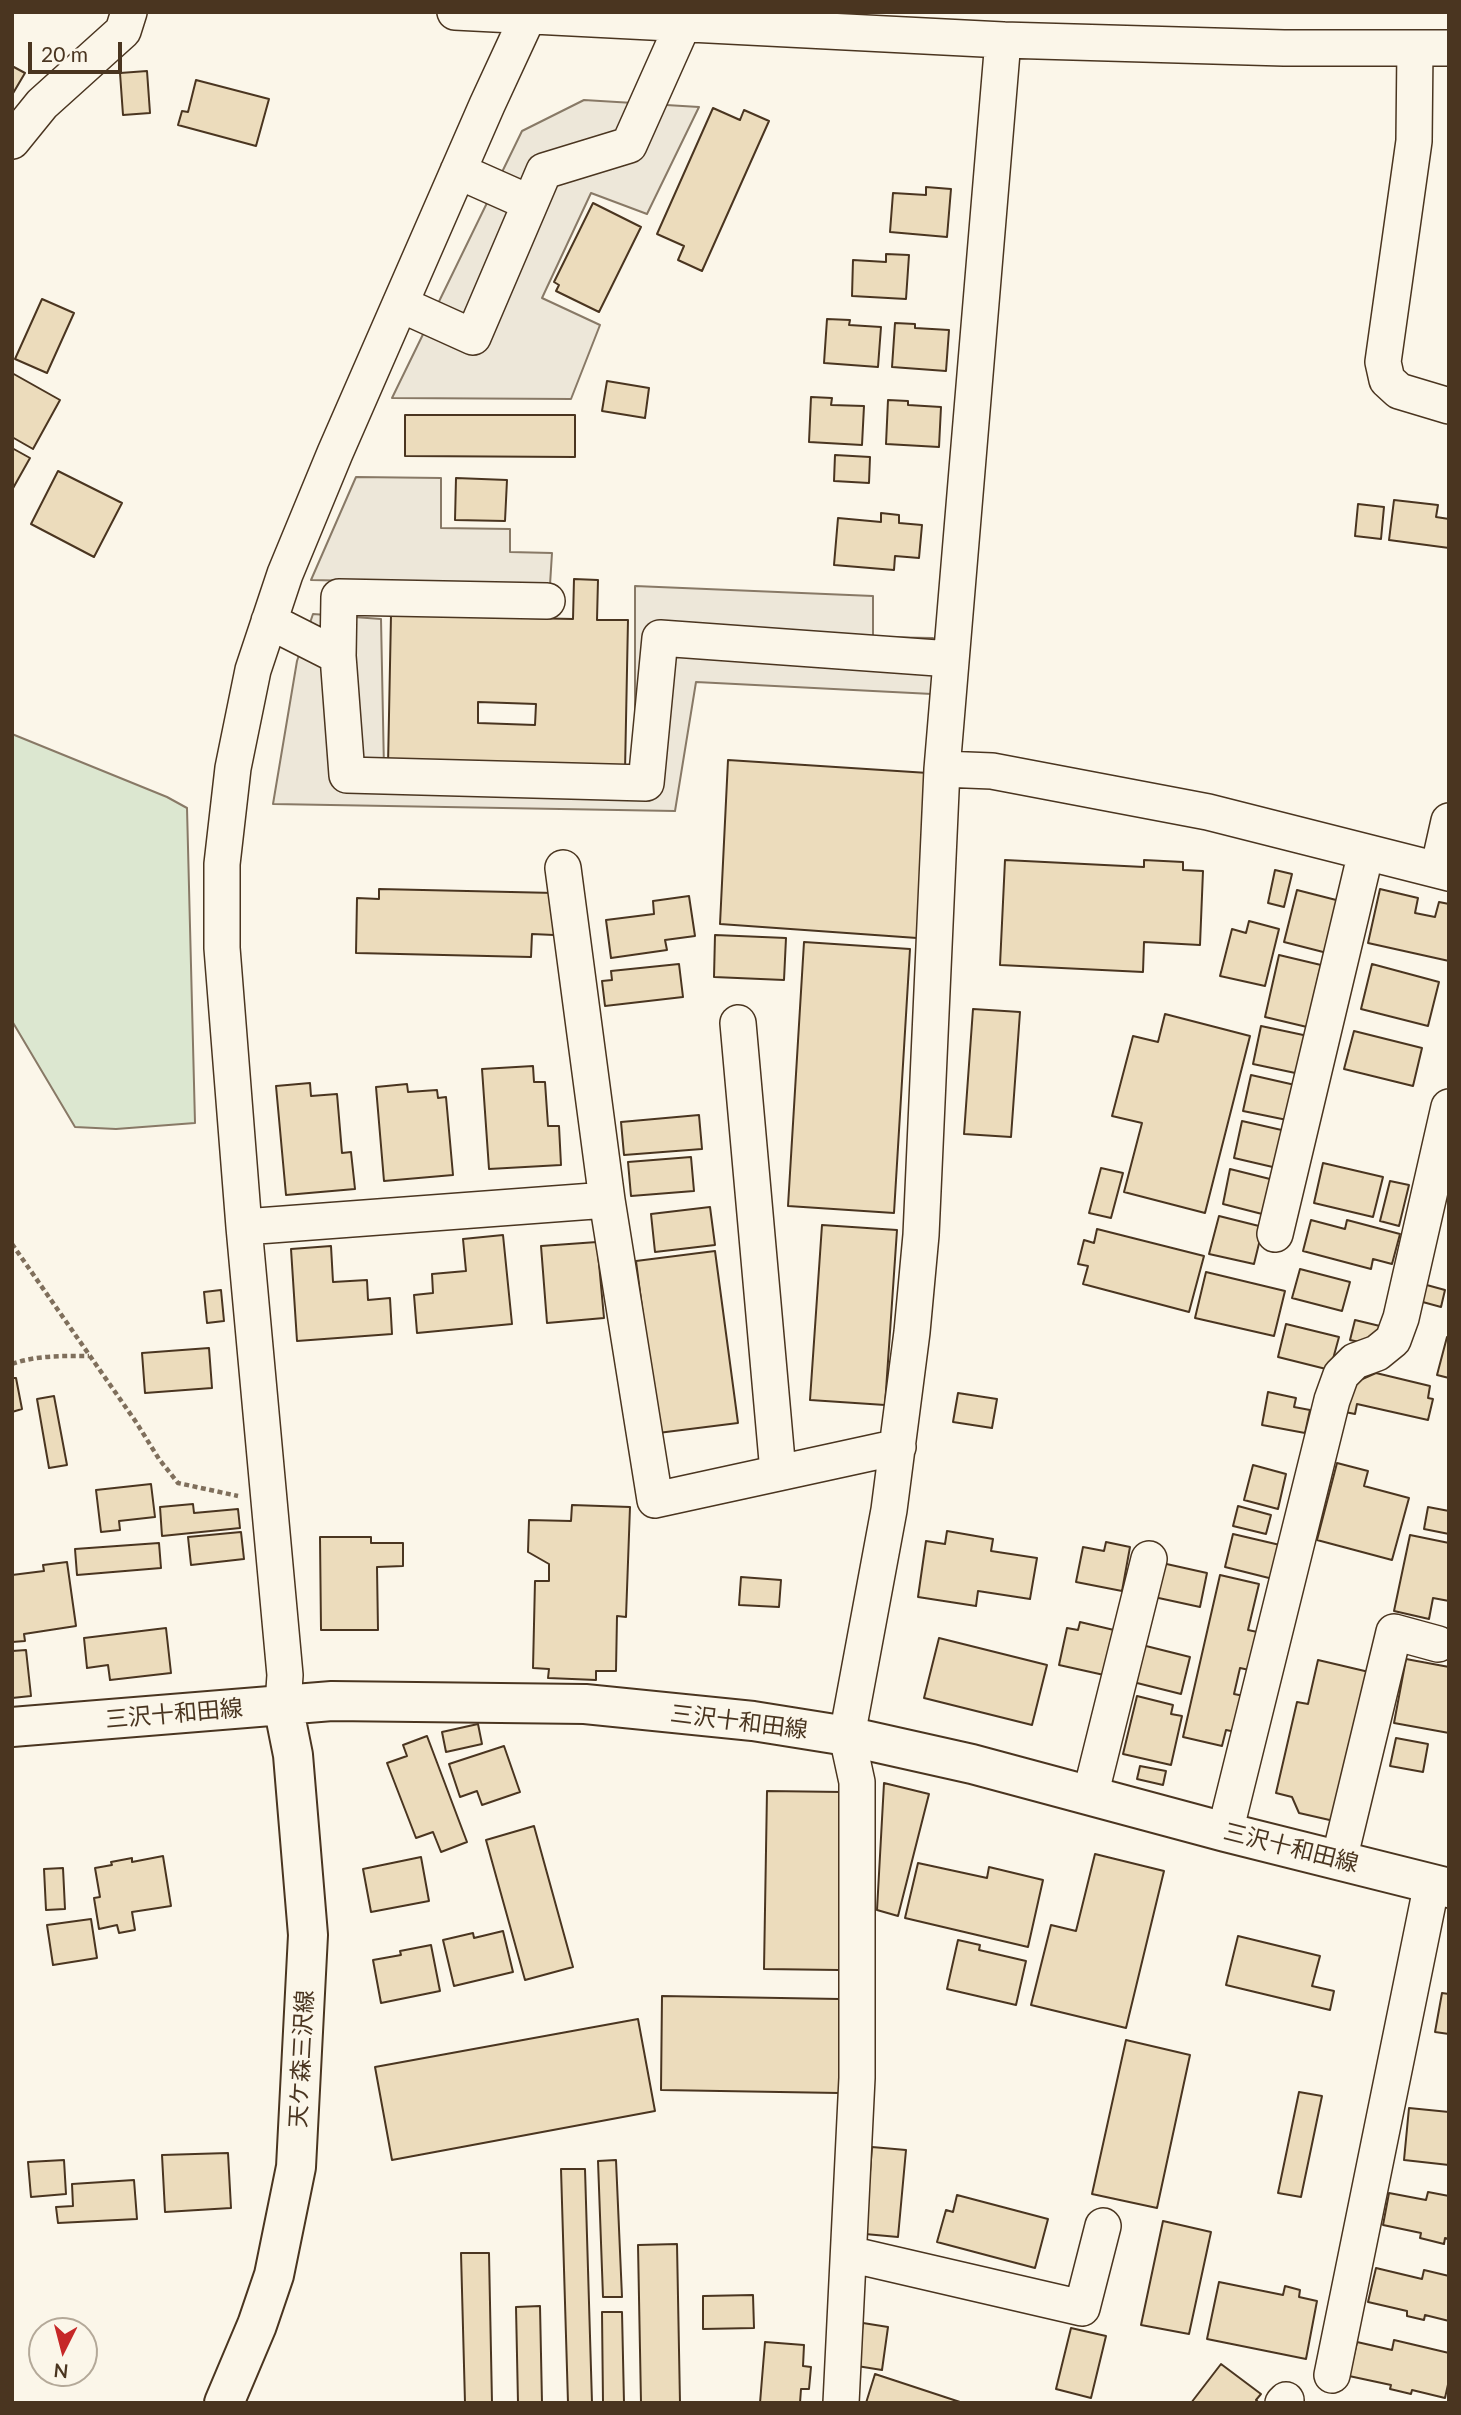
<!DOCTYPE html>
<meta charset="utf-8">
<style>
body{margin:0}
#map{position:relative;width:1461px;height:2415px;overflow:hidden;background:#fbf6e9;font-family:Lato,sans-serif}
canvas{display:block}
.frame{position:absolute;inset:0;border:14px solid #4a3520;pointer-events:none}
.north{position:absolute;left:28px;top:2317px;width:70px;height:70px;box-sizing:border-box;background:#fbf6e9;border:2px solid #b4a999;border-radius:50%;rotate:186deg;font-size:19px;font-weight:700;line-height:28px;text-align:center;color:#4a3520}
.north::after{content:'';display:block;margin:auto;width:24px;height:32px;background:#c62828;clip-path:polygon(50% 0,100% 100%,50% 72%,0 100%)}
.scale{position:absolute;left:28px;top:42px;width:94px;height:32px;box-sizing:border-box;border:4px solid #4a3520;border-top:0;padding-left:9px;font-size:21px;line-height:24px;white-space:nowrap;color:#4a3520;-webkit-text-stroke:5px #fbf6e9;paint-order:stroke}
</style>
<div id="map">
<canvas width="1461" height="2415"></canvas>
<div class="frame"></div>
<div class="north">N</div>
<div class="scale">20 m</div>
</div>
<script>
const c = document.querySelector('canvas').getContext('2d');
c.lineJoin = 'round';
function fillPath(path, color) { c.fillStyle = color; c.fill(path, 'evenodd'); }
function strokePath(path, color, width, dash) { c.strokeStyle = color; c.lineWidth = width; c.lineCap = dash ? 'butt' : 'round'; c.setLineDash(dash || []); c.stroke(path); }
function write(font, color, halo, rows, align = 'center') {
  c.font = font + ' Lato,"Noto Sans JP",sans-serif'; c.lineWidth = 5; c.setLineDash([]); c.textBaseline = 'middle'; c.strokeStyle = halo; c.fillStyle = color; for (const [text, x, y, turn = 0] of rows) {
    c.save(); c.translate(x, y); c.rotate((+turn || 0) * Math.PI / 180); c.textAlign = isNaN(turn) ? turn : align; if (halo) c.strokeText(text, 0, 0); c.fillText(text, 0, 0); c.restore();
  }
}
const green = new Path2D(`
 M12 734 167 797 187 808 195 1123 116 1129 75 1127 12 1021Z`);
const parking = new Path2D(`
 M584 100 699 107 647 214 591 193 542 298 600 325 571 399 392 398 522 131Z
 M356 477 441 478V528L510 529V552L552 553 550 585 311 580Z
 M635 586 873 596V637L933 638 932 694 696 682 675 811 273 804 297 661 313 614 381 619 384 769 635 774Z`);
const building = new Path2D(`
 M12 66 25 73 12 95Z
 M147 71 150 113 123 115 120 73Z
 M196 80 269 99 256 146 178 125 182 111 188 112Z
 M713 108 740 120 744 110 769 121 702 271 678 260 684 246 657 234Z
 M926 187 951 189 947 237 890 232 893 193 926 195Z
 M593 203 641 227 599 312 556 291 559 285 554 282Z
 M886 254 909 255 906 299 852 296 853 260 886 262Z
 M42 299 74 313 47 373 15 359Z
 M827 319 850 320 849 325 881 327 878 367 824 363Z
 M895 323 915 324V328L949 330 946 371 892 367Z
 M12 373 60 400 33 449 12 437Z
 M607 381 649 388 645 418 602 411Z
 M811 397 832 398 831 405 864 406 862 445 809 442Z
 M888 400 908 401V405L941 407 939 447 886 444Z
 M405 415H575V457L405 456Z
 M12 448 30 458 12 490Z
 M835 455 870 457 869 483 834 481Z
 M58 471 122 503 94 557 31 524Z
 M456 478 507 480 505 521 455 520Z
 M1394 500 1438 505 1436 517 1449 519V548L1389 540Z
 M1358 504 1384 507 1381 539 1355 536Z
 M881 513 899 515V523L922 525 919 558 895 556 894 570 834 565 838 518 881 522Z
 M574 579 598 580 597 620H628L625 771 388 765 391 615 573 619ZM478 702 536 704 535 725 478 723Z
 M728 760 928 773 917 938 720 924Z
 M1005 860 1144 867V860L1183 862V870L1203 871 1200 945 1144 942 1143 972 1000 965Z
 M1275 870 1292 874 1284 907 1268 903Z
 M379 889 555 893 554 935 532 934 531 957 356 953 357 898 379 899Z
 M1380 889 1418 898 1415 913 1435 917 1439 902 1449 904V961L1368 943Z
 M1297 890 1344 902 1331 954 1284 942Z
 M689 896 695 936 665 940 667 950 611 958 606 920 654 914 653 901Z
 M1249 921 1279 929 1265 986 1220 976 1232 929 1246 933Z
 M715 935 786 938 784 980 714 977Z
 M804 942 910 949 894 1213 788 1206Z
 M1279 955 1321 965 1307 1027 1265 1017Z
 M679 964 683 997 605 1006 602 981 612 980 611 971Z
 M1372 964 1439 982 1428 1026 1361 1009Z
 M973 1009 1020 1012 1011 1137 964 1134Z
 M1165 1014 1250 1036 1205 1213 1124 1192 1142 1123 1112 1116 1133 1036 1158 1042Z
 M1261 1026 1308 1036 1300 1074 1253 1064Z
 M1354 1031 1422 1048 1413 1086 1344 1069Z
 M533 1066 534 1082H545L548 1126H559L561 1165 489 1169 482 1069Z
 M1251 1075 1295 1085 1287 1120 1243 1111Z
 M310 1083 311 1096 337 1094 342 1153 351 1152 355 1189 286 1195 276 1086Z
 M407 1084 408 1092 437 1090 438 1098 446 1097 453 1175 384 1181 376 1087Z
 M699 1115 702 1149 624 1155 621 1122Z
 M1242 1121 1286 1131 1277 1168 1234 1158Z
 M691 1157 694 1191 631 1196 628 1162Z
 M1323 1163 1383 1177 1373 1217 1314 1203Z
 M1101 1168 1123 1173 1111 1218 1089 1213Z
 M1230 1169 1274 1180 1266 1215 1223 1204Z
 M1390 1181 1409 1185 1399 1226 1380 1221Z
 M710 1207 715 1245 655 1252 651 1214Z
 M1219 1216 1263 1227 1254 1264 1209 1254Z
 M1311 1220 1345 1229 1347 1220 1400 1234 1392 1264 1373 1259 1371 1269 1303 1251Z
 M822 1225 897 1230 885 1405 810 1400Z
 M1097 1229 1204 1256 1189 1312 1083 1284 1088 1266 1078 1264 1084 1240 1094 1243Z
 M503 1235 512 1324 417 1333 414 1295 433 1293 432 1274 466 1271 463 1239Z
 M597 1242 604 1318 547 1323 541 1246Z
 M331 1246 333 1282 367 1280 368 1300 390 1298 392 1334 297 1341 291 1249Z
 M715 1251 738 1423 658 1433 636 1261Z
 M1300 1269 1350 1282 1342 1311 1292 1298Z
 M1206 1272 1285 1291 1274 1336 1195 1318Z
 M1423 1284 1445 1290 1441 1307 1419 1301Z
 M221 1290 224 1321 207 1323 204 1292Z
 M1355 1320 1384 1327 1369 1344 1350 1340Z
 M1286 1324 1339 1337 1330 1370 1278 1357Z
 M1447 1337 1449 1338V1378L1437 1375Z
 M209 1348 212 1388 145 1393 142 1353Z
 M1376 1373 1430 1386 1428 1398 1433 1399 1428 1420 1357 1404 1355 1414 1345 1412 1351 1384Z
 M12 1378H16L22 1409 12 1412Z
 M1268 1392 1296 1398 1294 1407 1310 1410 1305 1433 1262 1425Z
 M958 1393 997 1399 992 1428 953 1422Z
 M54 1396 67 1465 49 1468 37 1399Z
 M1337 1463 1368 1471 1364 1486 1409 1498 1392 1560 1317 1540Z
 M1253 1465 1286 1474 1278 1509 1244 1500Z
 M151 1484 155 1517 119 1521 120 1530 101 1532 96 1490Z
 M193 1504 194 1513 238 1509 240 1528 162 1536 160 1507Z
 M572 1505 630 1507 626 1617 617 1616 616 1671H596V1680L548 1678 549 1669 533 1668 535 1581H549V1564L528 1552 529 1520 571 1521Z
 M1238 1506 1271 1515 1266 1534 1233 1526Z
 M1428 1507 1449 1511V1534L1424 1529Z
 M947 1531 993 1539 991 1551 1037 1558 1030 1599 978 1591 976 1606 918 1597 926 1541 945 1544Z
 M241 1532 244 1559 191 1565 188 1537Z
 M1233 1534 1280 1545 1273 1579 1225 1567Z
 M1410 1535 1449 1543V1601L1433 1598 1429 1619 1394 1611Z
 M320 1537H371V1543H403V1566L377 1567 378 1630H321Z
 M1106 1542 1130 1547 1122 1591 1076 1582 1083 1547 1104 1551Z
 M159 1543 161 1568 77 1575 75 1549Z
 M67 1562 76 1626 24 1634 25 1641 12 1642V1575L44 1571 43 1565Z
 M1162 1563 1207 1573 1200 1607 1154 1597Z
 M1220 1575 1259 1584 1248 1630 1262 1633 1254 1671 1240 1668 1234 1694 1244 1696 1236 1732 1226 1730 1222 1746 1183 1737Z
 M741 1577 781 1580 779 1607 739 1605Z
 M1080 1622 1114 1630 1104 1675 1059 1665 1067 1628 1078 1630Z
 M166 1628 171 1673 110 1680 108 1665 87 1668 84 1638Z
 M939 1638 1047 1665 1032 1725 924 1698Z
 M1142 1645 1190 1657 1181 1694 1133 1682Z
 M26 1650 31 1696 12 1698V1651Z
 M1406 1659 1449 1667V1733L1394 1723Z
 M1318 1660 1369 1672 1334 1821 1299 1813 1292 1797 1276 1793 1297 1702 1308 1704Z
 M1137 1696 1173 1705 1171 1714 1182 1716 1171 1765 1123 1754Z
 M478 1724 482 1744 446 1752 442 1732Z
 M427 1736 467 1842 441 1852 433 1832 416 1838 387 1763 407 1756 403 1745Z
 M1396 1738 1428 1744 1423 1772 1390 1766Z
 M504 1746 520 1792 482 1805 477 1791 460 1797 449 1764Z
 M1140 1766 1166 1771 1163 1785 1137 1779Z
 M884 1783 929 1794 898 1916 877 1910Z
 M767 1791 842 1792 839 1970 764 1969Z
 M534 1826 573 1967 525 1980 486 1840Z
 M1095 1854 1164 1871 1126 2028 1031 2005 1051 1925 1076 1931Z
 M163 1856 171 1906 132 1912 135 1930 119 1933 117 1925 99 1929 94 1898 100 1897 95 1868 112 1865 111 1862 132 1858V1862Z
 M421 1857 429 1901 371 1912 363 1869Z
 M918 1863 987 1878 989 1867 1043 1880 1028 1947 905 1918Z
 M63 1868 65 1909 46 1910 44 1869Z
 M91 1919 97 1958 53 1965 47 1925Z
 M503 1931 513 1972 454 1986 443 1940 473 1933 474 1938Z
 M1238 1936 1320 1956 1312 1986 1334 1991 1330 2010 1226 1985Z
 M958 1940 980 1945 979 1950 1026 1961 1016 2005 947 1989Z
 M431 1945 440 1991 381 2003 373 1960 401 1955 400 1951Z
 M1442 1993 1449 1994V2034L1435 2032Z
 M662 1996 840 1999 839 2093 661 2090Z
 M638 2019 655 2111 392 2160 375 2067Z
 M1126 2040 1190 2055 1157 2208 1092 2194Z
 M1299 2092 1322 2096 1301 2197 1278 2193Z
 M1409 2108 1449 2112V2165L1404 2160Z
 M872 2147 906 2150 898 2237 865 2234Z
 M228 2153 231 2208 165 2212 162 2155Z
 M64 2160 66 2194 31 2197 28 2162Z
 M616 2160 622 2297H603L598 2161Z
 M561 2169H585L592 2403H568Z
 M134 2180 137 2219 58 2223 56 2207 73 2206 72 2184Z
 M1428 2192 1449 2196V2239L1445 2238 1444 2244 1420 2238 1421 2233 1383 2225 1389 2193 1426 2200Z
 M957 2195 1048 2219 1035 2268 937 2242 946 2210 953 2212Z
 M1163 2221 1211 2232 1189 2334 1141 2325Z
 M677 2244 680 2403H641L638 2245Z
 M461 2253H489L492 2403H465Z
 M1376 2268 1422 2279 1424 2270 1449 2276V2321L1425 2315 1424 2320 1407 2316V2311L1368 2302Z
 M1219 2282 1283 2295 1285 2286 1300 2290 1299 2297 1317 2301 1306 2359 1207 2339Z
 M753 2295 754 2328 703 2329V2296Z
 M540 2306 542 2403H518L516 2307Z
 M602 2312H622L624 2403H603Z
 M863 2323 888 2327 882 2370 857 2366Z
 M1071 2328 1106 2336 1091 2398 1056 2389Z
 M1394 2340 1449 2353V2380L1445 2398 1412 2390 1411 2394 1390 2389 1391 2385 1349 2376 1357 2342 1392 2350Z
 M765 2342 804 2345 803 2366 811 2367 809 2389H801L800 2403H760Z
 M1221 2364 1261 2394 1256 2400 1259 2403H1191Z
 M875 2374 963 2403H866Z`);
const path = new Path2D(`
 M12 1244 136 1422 159 1459 178 1483 238 1496
 M12 1364C37 1355 64 1356 89 1356`);
const minor = new Path2D(`
 M455 12 1003 40 1284 48H1449
 M1415 48 1414 141 1383 362 1387 380 1399 391 1449 406
 M12 141 42 104 123 31 129 12
 M458 171 530 203
 M400 304 473 337 544 171 629 145 683 24
 M269 621 338 656 347 775 646 783 660 638 951 659
 M338 656 339 597 547 601
 M942 769 992 771 1208 812 1449 873
 M563 868 607 1200 655 1500 898 1447
 M1438 870 1449 821
 M738 1023 778 1472
 M244 1227 607 1200
 M1275 1234 1366 852
 M283 1705 285 1675 244 1227 222 948V864L233 768 253 670 285 574 335 453 487 105 530 12
 M1090 1796 1149 1559
 M1225 1832 1332 1400 1341 1375 1355 1361 1377 1353 1393 1340 1401 1318 1449 1107
 M1339 1860 1394 1632 1438 1644
 M849 2254 1082 2308 1103 2226
 M1332 2375 1432 1883
 M841 2403 857 2078V1782L847 1736 889 1510 912 1332 921 1235 942 769 1003 40
 M1283 2403 1286 2400`);
const major = new Path2D(`
 M12 1727 332 1701 585 1704 753 1721 847 1736 972 1764 1225 1832 1449 1888
 M224 2403 257 2325 274 2275 296 2167 308 1935 293 1755 283 1705`);
const streetNames = [
 ["三沢十和田線",174,1714,-5],
 ["三沢十和田線",739,1722,7],
 ["三沢十和田線",1291,1848,14],
 ["天ケ森三沢線",302,2059,-87]
];
fillPath(green, '#dce7d0');
strokePath(green, '#887966', 2);
fillPath(parking, '#ede7d9');
strokePath(parking, '#887966', 2);
fillPath(building, '#ecdcbc');
strokePath(building, '#4a3520', 2);
strokePath(minor, '#4a3520', 38);
strokePath(major, '#4a3520', 42);
strokePath(path, '#7f6f5c', 4.5, [5, 3.5]);
strokePath(minor, '#fbf6e9', 35);
strokePath(major, '#fbf6e9', 38);
write('23px', '#4a3520', '#fbf6e9', streetNames);
</script>
